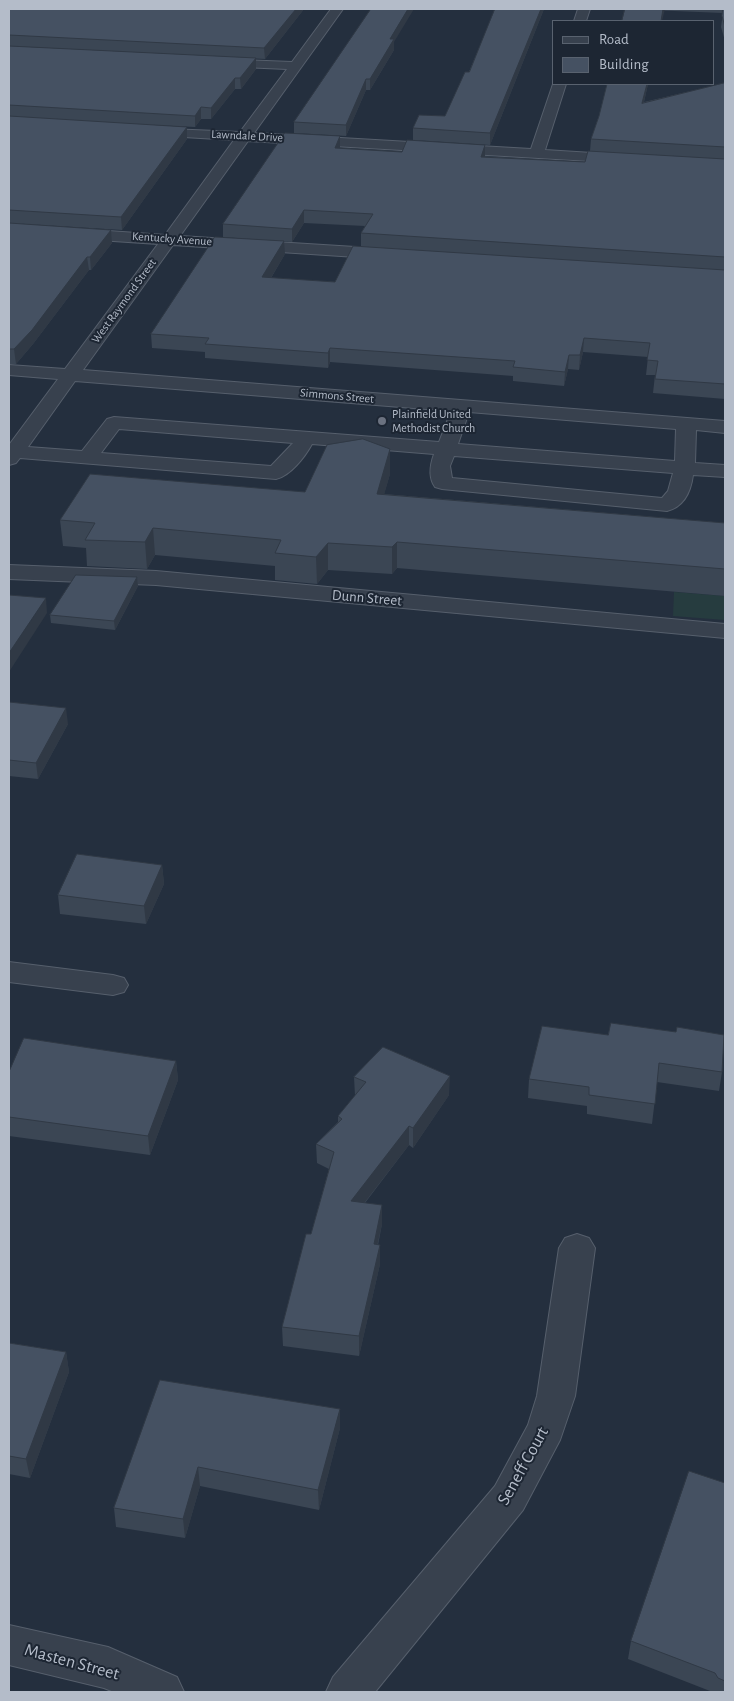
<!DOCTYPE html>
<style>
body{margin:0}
#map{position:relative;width:734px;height:1701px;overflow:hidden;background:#242f3e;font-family:"Alegreya Sans",sans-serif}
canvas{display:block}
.frame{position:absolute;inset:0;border:10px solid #b4bcc9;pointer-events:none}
.legend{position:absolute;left:552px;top:20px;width:162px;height:65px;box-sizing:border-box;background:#1d2633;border:1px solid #59626f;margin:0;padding:6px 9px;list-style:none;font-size:15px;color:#b4bcc9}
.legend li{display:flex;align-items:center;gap:10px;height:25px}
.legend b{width:25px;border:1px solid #59626f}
</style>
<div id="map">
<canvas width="734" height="1701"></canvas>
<div class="frame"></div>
<ul class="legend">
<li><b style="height:6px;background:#38414e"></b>Road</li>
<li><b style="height:14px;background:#455162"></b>Building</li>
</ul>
</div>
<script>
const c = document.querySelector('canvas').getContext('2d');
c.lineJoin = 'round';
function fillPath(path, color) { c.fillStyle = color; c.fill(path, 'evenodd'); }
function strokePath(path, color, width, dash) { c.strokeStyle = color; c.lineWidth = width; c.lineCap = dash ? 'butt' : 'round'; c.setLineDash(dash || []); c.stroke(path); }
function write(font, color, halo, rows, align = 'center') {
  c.font = font + ' "Alegreya Sans",sans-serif'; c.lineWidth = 4; c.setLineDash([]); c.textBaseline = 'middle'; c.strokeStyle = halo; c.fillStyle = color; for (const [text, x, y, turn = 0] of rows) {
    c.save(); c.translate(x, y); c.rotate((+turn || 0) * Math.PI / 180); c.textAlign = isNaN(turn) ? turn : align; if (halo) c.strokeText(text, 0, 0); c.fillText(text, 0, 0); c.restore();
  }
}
const green = new Path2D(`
 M674 592 725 596V620L673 616Z`);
const minor = new Path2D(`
 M331 9H343L254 133 531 149 553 84H566L545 150 624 155 631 159 624 163 248 141 180 236 387 249 395 254 393 257 387 259 173 245 83 370 725 421V433L696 430 695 463 725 465V477L693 475C691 491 684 507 667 511L442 489 435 487C428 477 430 465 434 454L312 444C305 457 290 476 276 479L20 458 16 463 9 465V445L58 379 9 375V365L65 369 158 244 9 234V224L165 235 234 140 150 135 145 134 143 131 145 128 240 132 287 69 219 66 215 65 213 62 215 59 292 62ZM75 381 451 411 439 442 114 417 107 419 82 451 28 447ZM469 412 676 429 675 461 458 444ZM119 429 293 443 271 466 101 453ZM454 456 673 473 668 491 662 498 452 478 450 466Z
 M578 9H590L586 21H574Z
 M9 565 156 571 725 624V638L156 585 9 579Z
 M9 962 113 975 124 978 128 985 124 992 113 995 9 982Z
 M577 1234 589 1238 595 1248 575 1396 560 1440 523 1510 375 1692H326L333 1677 495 1486 528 1425 537 1396 559 1248 565 1238Z
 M9 1625 108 1647 177 1677 184 1692H114L104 1688 9 1665Z`);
const wall = new Path2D(`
 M9 9H304L265 59 9 46Z
 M544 9 490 145 413 140V128L445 116 469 72Z
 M625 9H725V41L721 27 723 13Z
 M394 42V50L370 90H366L346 136 294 133V122Z
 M9 46 256 69 241 89H235L211 119H201L195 127 152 125 187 139 122 230 9 223Z
 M725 83V399L653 393 655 375H646L648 357 583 352 579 370 568 369 564 386 513 381V376L330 362 328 368 205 358V352L152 348 151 334 285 254 271 278 335 282 361 246V233L365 226 304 223 292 242 223 237V224L340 136V148L585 162 590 151 591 139 599 116 607 84H648L644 102Z
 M9 223 111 230 112 243 91 270H89L33 344 16 364H9Z
 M390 449V474L384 494 725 523V596L397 568 392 574 328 570 317 584 275 580V566L155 555 147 569 87 566 86 548 63 546 60 520 305 492Z
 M137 577 138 586 115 630 51 623 50 615Z
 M9 702 68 724 38 779 9 776Z
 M162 865 164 884 146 924 60 914 58 895Z
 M608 1035 722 1072 719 1091 657 1082 652 1124 587 1114V1106L528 1098 529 1079Z
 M176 1061 178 1080 150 1155 9 1136V1072Z
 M354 1077 449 1095 413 1148 409 1145 365 1203 382 1224 378 1245H380V1264L359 1356 283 1346 282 1327 311 1234 329 1169 317 1163 316 1144 338 1122V1116L355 1096Z
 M9 1343 66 1352 69 1372 30 1478 9 1474Z
 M160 1380 340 1428 319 1510 200 1486 185 1538 116 1527 114 1508Z
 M725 1483V1692H711L710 1691 628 1659 631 1641Z`);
const shadedWall = new Path2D(`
 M296 9H304L265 59 264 48Z
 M408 9H414L394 42V50L370 90V79L390 39Z
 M541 9H544L490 145V133Z
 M663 9H665L662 21H661Z
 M256 58V69L241 89 240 78Z
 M235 78V89L211 119V108Z
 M366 79V90L346 136V125Z
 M647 84H648L641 114 642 103Z
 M201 107V119L195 127V116Z
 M187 127V139L122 230 121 217Z
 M340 136V148H335Z
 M485 145V157H481Z
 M304 210V223L292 242V229Z
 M111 230 112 243 91 270 90 257Z
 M284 241 285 254 263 291 262 277Z
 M87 257 89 270 33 344 16 364 14 349Z
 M584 338 583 352 579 370 580 355Z
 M330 348V362L328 368V353Z
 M569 355 568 369 564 386 565 372Z
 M390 449V474L377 520V494Z
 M153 528 155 555 147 569 145 542Z
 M397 542V568L392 574V547Z
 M328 543V570L317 584 316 557Z
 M137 577 138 586 115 630 114 621Z
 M46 598 47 613 9 672V653Z
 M66 708 68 724 38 779 36 763Z
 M162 865 164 884 146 924 144 906Z
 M176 1061 178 1080 150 1155 148 1136Z
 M450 1076 449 1095 413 1148V1128Z
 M409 1126V1145L351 1220V1201Z
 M382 1205V1224L373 1264 374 1244Z
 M380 1245V1264L359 1356V1336Z
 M66 1352 69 1372 30 1478 26 1459Z
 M340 1409V1428L319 1510 318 1490Z
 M198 1467 200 1486 185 1538 183 1519Z`);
const building = new Path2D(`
 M9 9H296L264 48 9 35Z
 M371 9H408L390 39H394L370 79H366L346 125 294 122Z
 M495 9H541L490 133 413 128 419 115 445 116 465 72H469Z
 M625 9H663L661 21H622Z
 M723 9H725V27L722 16Z
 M9 46 256 58 240 78H235L211 108 201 107 195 116 9 105Z
 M725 83V147L591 139 599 116 607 84H647L642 103Z
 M9 116 187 127 121 217 9 210Z
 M285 133 340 136 335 148 402 152 407 140 485 145 481 157 585 162 588 151 725 159V257L361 233 373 214 304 210 292 229 223 224Z
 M9 223 111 230 90 257H87L32 330 14 349H9Z
 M215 237 284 241 262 277 335 282 353 246 725 270V384L655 379 658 361 647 360 650 343 584 338 580 355H569L565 372 513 367 515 361 330 348 328 353 205 344 209 338 151 334Z
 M363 439 390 449 377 494 725 523V569L397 542 392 547 328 543 316 557 275 553 281 540 153 528 145 542 85 540 95 523 60 520 90 474 305 492 327 445Z
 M76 575 137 577 114 621 50 615Z
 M9 595 46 598 9 653Z
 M9 702 66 708 36 763 9 760Z
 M77 854 162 865 144 906 58 895Z
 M611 1023 676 1032 677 1027 724 1035 722 1072 659 1063 655 1104 589 1095V1087L529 1079 542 1026 608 1035Z
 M24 1038 176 1061 148 1136 9 1117V1072Z
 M383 1047 450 1076 413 1128 409 1126 351 1201 382 1205 374 1244 380 1245 359 1336 282 1327 306 1234H311L334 1152 316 1144 342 1119 338 1116 366 1082 354 1077Z
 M9 1343 66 1352 26 1459 9 1456Z
 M160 1380 340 1409 318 1490 198 1467 183 1519 114 1508Z
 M689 1471 725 1483V1681L718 1678 715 1673 631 1641Z`);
const markers = [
 [382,421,5,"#6b7280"]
];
const farStreetnames = [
 ["Lawndale Drive",247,136,3],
 ["Kentucky Avenue",172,239,4],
 ["West Raymond Street",124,301,-54],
 ["Simmons Street",337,396,5]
];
const farPoinames = [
 ["Plainfield United",392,414],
 ["Methodist Church",392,428]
];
const streetNames = [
 ["Dunn Street",367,598,5]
];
const nearStreetnames = [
 ["Seneff Court",523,1466,-61],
 ["Masten Street",72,1662,15]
];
fillPath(green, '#263c3f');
strokePath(minor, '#565f6c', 2);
fillPath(minor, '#38414e');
fillPath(wall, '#3b4654');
fillPath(shadedWall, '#303945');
fillPath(building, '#455162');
strokePath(building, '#303945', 1);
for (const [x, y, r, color] of markers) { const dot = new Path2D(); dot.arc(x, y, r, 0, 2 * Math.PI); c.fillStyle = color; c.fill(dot); strokePath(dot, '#1d2633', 2); }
write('12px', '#b4bcc9', '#1d2633', farStreetnames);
write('12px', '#b4bcc9', '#1d2633', farPoinames, 'left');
write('15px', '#b4bcc9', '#1d2633', streetNames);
write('18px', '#b4bcc9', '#1d2633', nearStreetnames);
</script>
